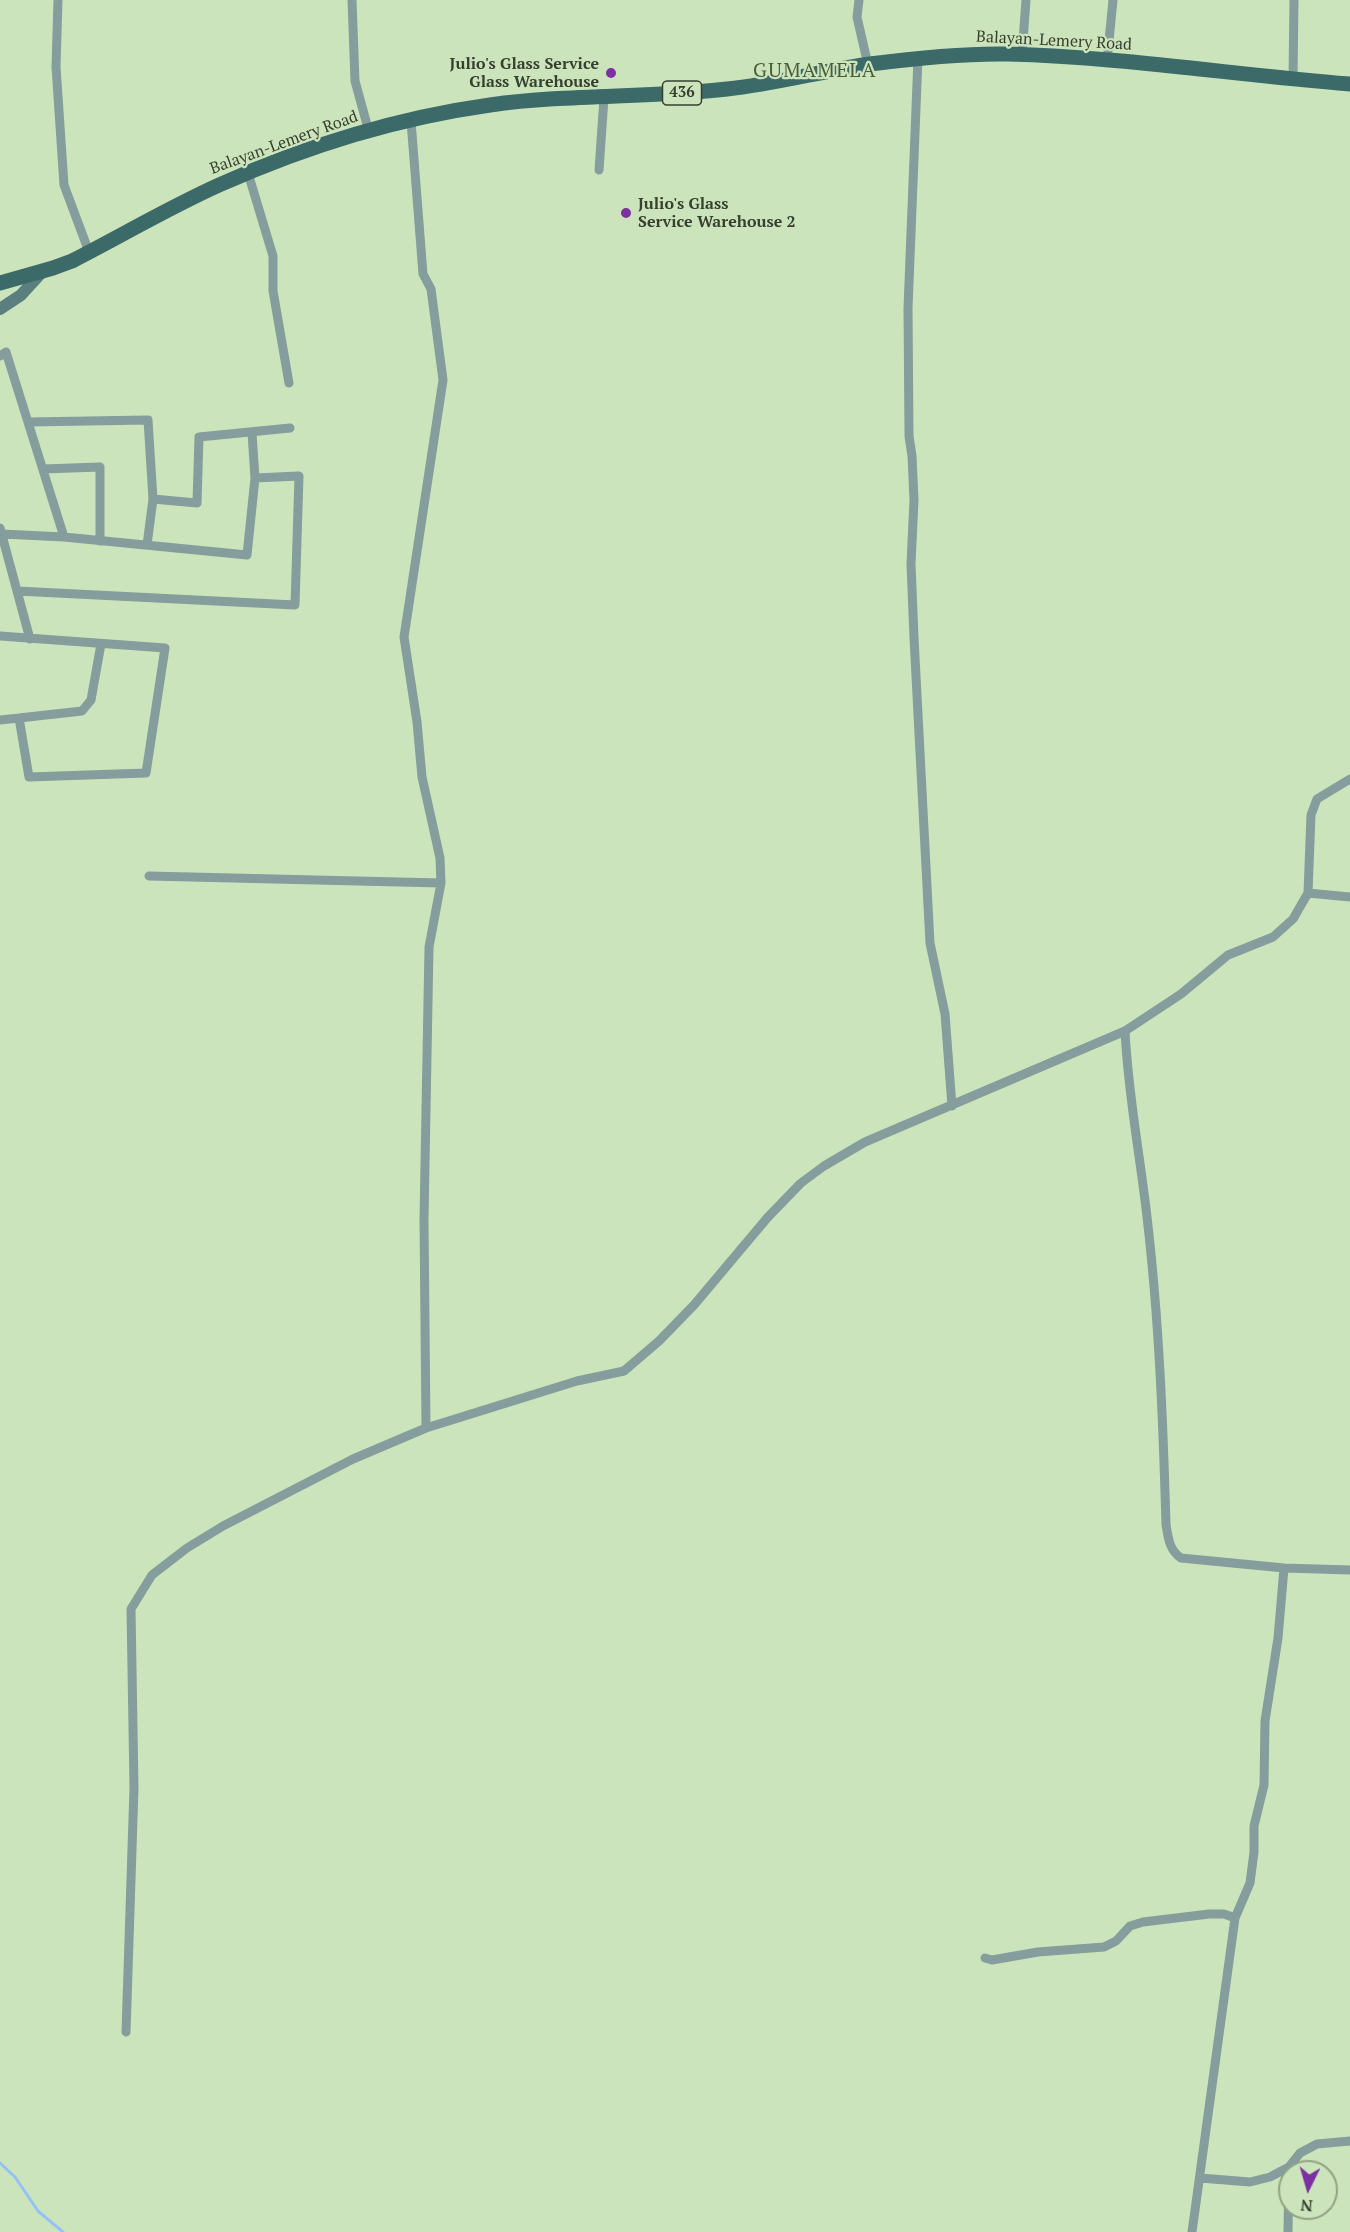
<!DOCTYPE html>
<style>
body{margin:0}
#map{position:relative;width:1350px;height:2232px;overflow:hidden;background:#cce4bb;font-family:"PT Serif",serif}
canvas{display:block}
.north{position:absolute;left:1278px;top:2160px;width:60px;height:60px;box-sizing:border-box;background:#cce4bb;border:2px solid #90a283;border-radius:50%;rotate:185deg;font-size:16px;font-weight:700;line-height:24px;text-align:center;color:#374030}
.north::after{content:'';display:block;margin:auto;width:21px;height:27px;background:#7d30a1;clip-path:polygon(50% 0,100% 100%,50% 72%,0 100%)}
</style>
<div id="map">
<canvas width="1350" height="2232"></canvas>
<div class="north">N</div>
</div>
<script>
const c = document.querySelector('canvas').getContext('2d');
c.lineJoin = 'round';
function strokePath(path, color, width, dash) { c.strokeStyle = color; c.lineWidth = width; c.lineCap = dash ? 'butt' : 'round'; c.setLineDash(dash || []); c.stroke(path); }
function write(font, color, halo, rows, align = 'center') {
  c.font = font + ' "PT Serif",serif'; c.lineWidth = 4.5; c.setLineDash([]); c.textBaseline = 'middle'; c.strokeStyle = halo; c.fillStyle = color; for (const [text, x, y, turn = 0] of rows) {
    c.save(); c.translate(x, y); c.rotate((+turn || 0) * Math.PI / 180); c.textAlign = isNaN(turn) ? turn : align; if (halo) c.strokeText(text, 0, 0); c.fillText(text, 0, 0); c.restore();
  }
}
const stream = new Path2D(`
 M0 2163 15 2177 38 2211 63 2232`);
const street = new Path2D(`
 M58 0 56 67 64 185 89 252
 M352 0 355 81 369 132
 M859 0 857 17 868 65
 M1022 55 1026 0
 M918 58 908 308 909 436 912 456 914 500 911 564 914 638 930 943 945 1014 952 1106
 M1107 61 1113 0
 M1293 79 1294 0
 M411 121 423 274 431 289 443 380 404 637 417 722 422 777 440 858 441 883 429 947 424 1219 426 1428
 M599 170 604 98
 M248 173 273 256V291L289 383
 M0 356 6 352 64 537
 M28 422 148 420 153 499 147 545
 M43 469 100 467V541
 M153 499 197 503 199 437 290 428
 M0 528 30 639
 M2 534 64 537 247 555 255 478 252 433
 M17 591 295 605 299 476 255 478
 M0 636 165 648 146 773 29 777 19 718 0 720
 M19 718 82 711 91 700 101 644
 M149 876 441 883
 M1308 893 1350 897
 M1125 1031C1128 1094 1140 1155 1147 1217 1159 1319 1163 1421 1166 1524 1168 1537 1169 1550 1181 1558L1284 1568 1350 1570
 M985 1958 992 1960 1038 1952 1104 1947 1116 1941 1130 1926 1143 1922 1209 1914H1224L1235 1918
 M126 2032 134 1788 131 1609 152 1575 187 1548 223 1526 353 1459 426 1428 577 1381 624 1371 659 1341 694 1305 768 1217 801 1183 824 1166 865 1142 1125 1031 1181 994 1228 955 1273 937 1293 919 1308 893 1311 815 1317 799 1350 779
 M1200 2178 1250 2182 1270 2177 1289 2167 1300 2153 1317 2144 1350 2141
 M1192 2232 1235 1918 1250 1883 1254 1852V1826L1264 1785 1265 1721 1278 1638 1284 1568
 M1288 2232 1289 2167`);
const secondary = new Path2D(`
 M0 309 21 295 43 271`);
const primary = new Path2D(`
 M0 283 53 268 72 261C121 236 168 208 219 185 304 147 397 118 490 105 568 94 648 98 727 89 775 84 822 71 870 64 916 58 962 53 1008 54 1122 57 1236 75 1350 84`);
const markers = [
 [611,73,6,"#7d30a1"],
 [626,213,6,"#7d30a1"]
];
const shields = [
 [682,93,39]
];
const shieldNames = [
 ["436",682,93]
];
const streetNames = [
 ["Balayan-Lemery Road",1054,41,3],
 ["Balayan-Lemery Road",284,143,-20]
];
const poiNames = [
 ["Julio's Glass Service",599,64],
 ["Glass Warehouse",599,82],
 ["Julio's Glass",638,204,"left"],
 ["Service Warehouse 2",638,222,"left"]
];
const quarterNames = [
 ["GUMAMELA",815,71]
];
strokePath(stream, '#95c2f6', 3);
strokePath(street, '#859d9c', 9);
strokePath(secondary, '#5b7f7e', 12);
strokePath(primary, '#3b6a68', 15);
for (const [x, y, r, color] of markers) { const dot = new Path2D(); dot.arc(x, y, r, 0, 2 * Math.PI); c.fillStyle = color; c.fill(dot); strokePath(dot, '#cce4bb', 2); }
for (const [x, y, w] of shields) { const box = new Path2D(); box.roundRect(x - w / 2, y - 12, w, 24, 4.5); c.fillStyle = '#cce4bb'; c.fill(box); strokePath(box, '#374030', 1.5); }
write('bold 15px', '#374030', null, shieldNames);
write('16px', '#374030', '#cce4bb', streetNames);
write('bold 16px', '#374030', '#cce4bb', poiNames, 'right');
c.letterSpacing = '1.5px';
write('20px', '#495d3a', '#cce4bb', quarterNames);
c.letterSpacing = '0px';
</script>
